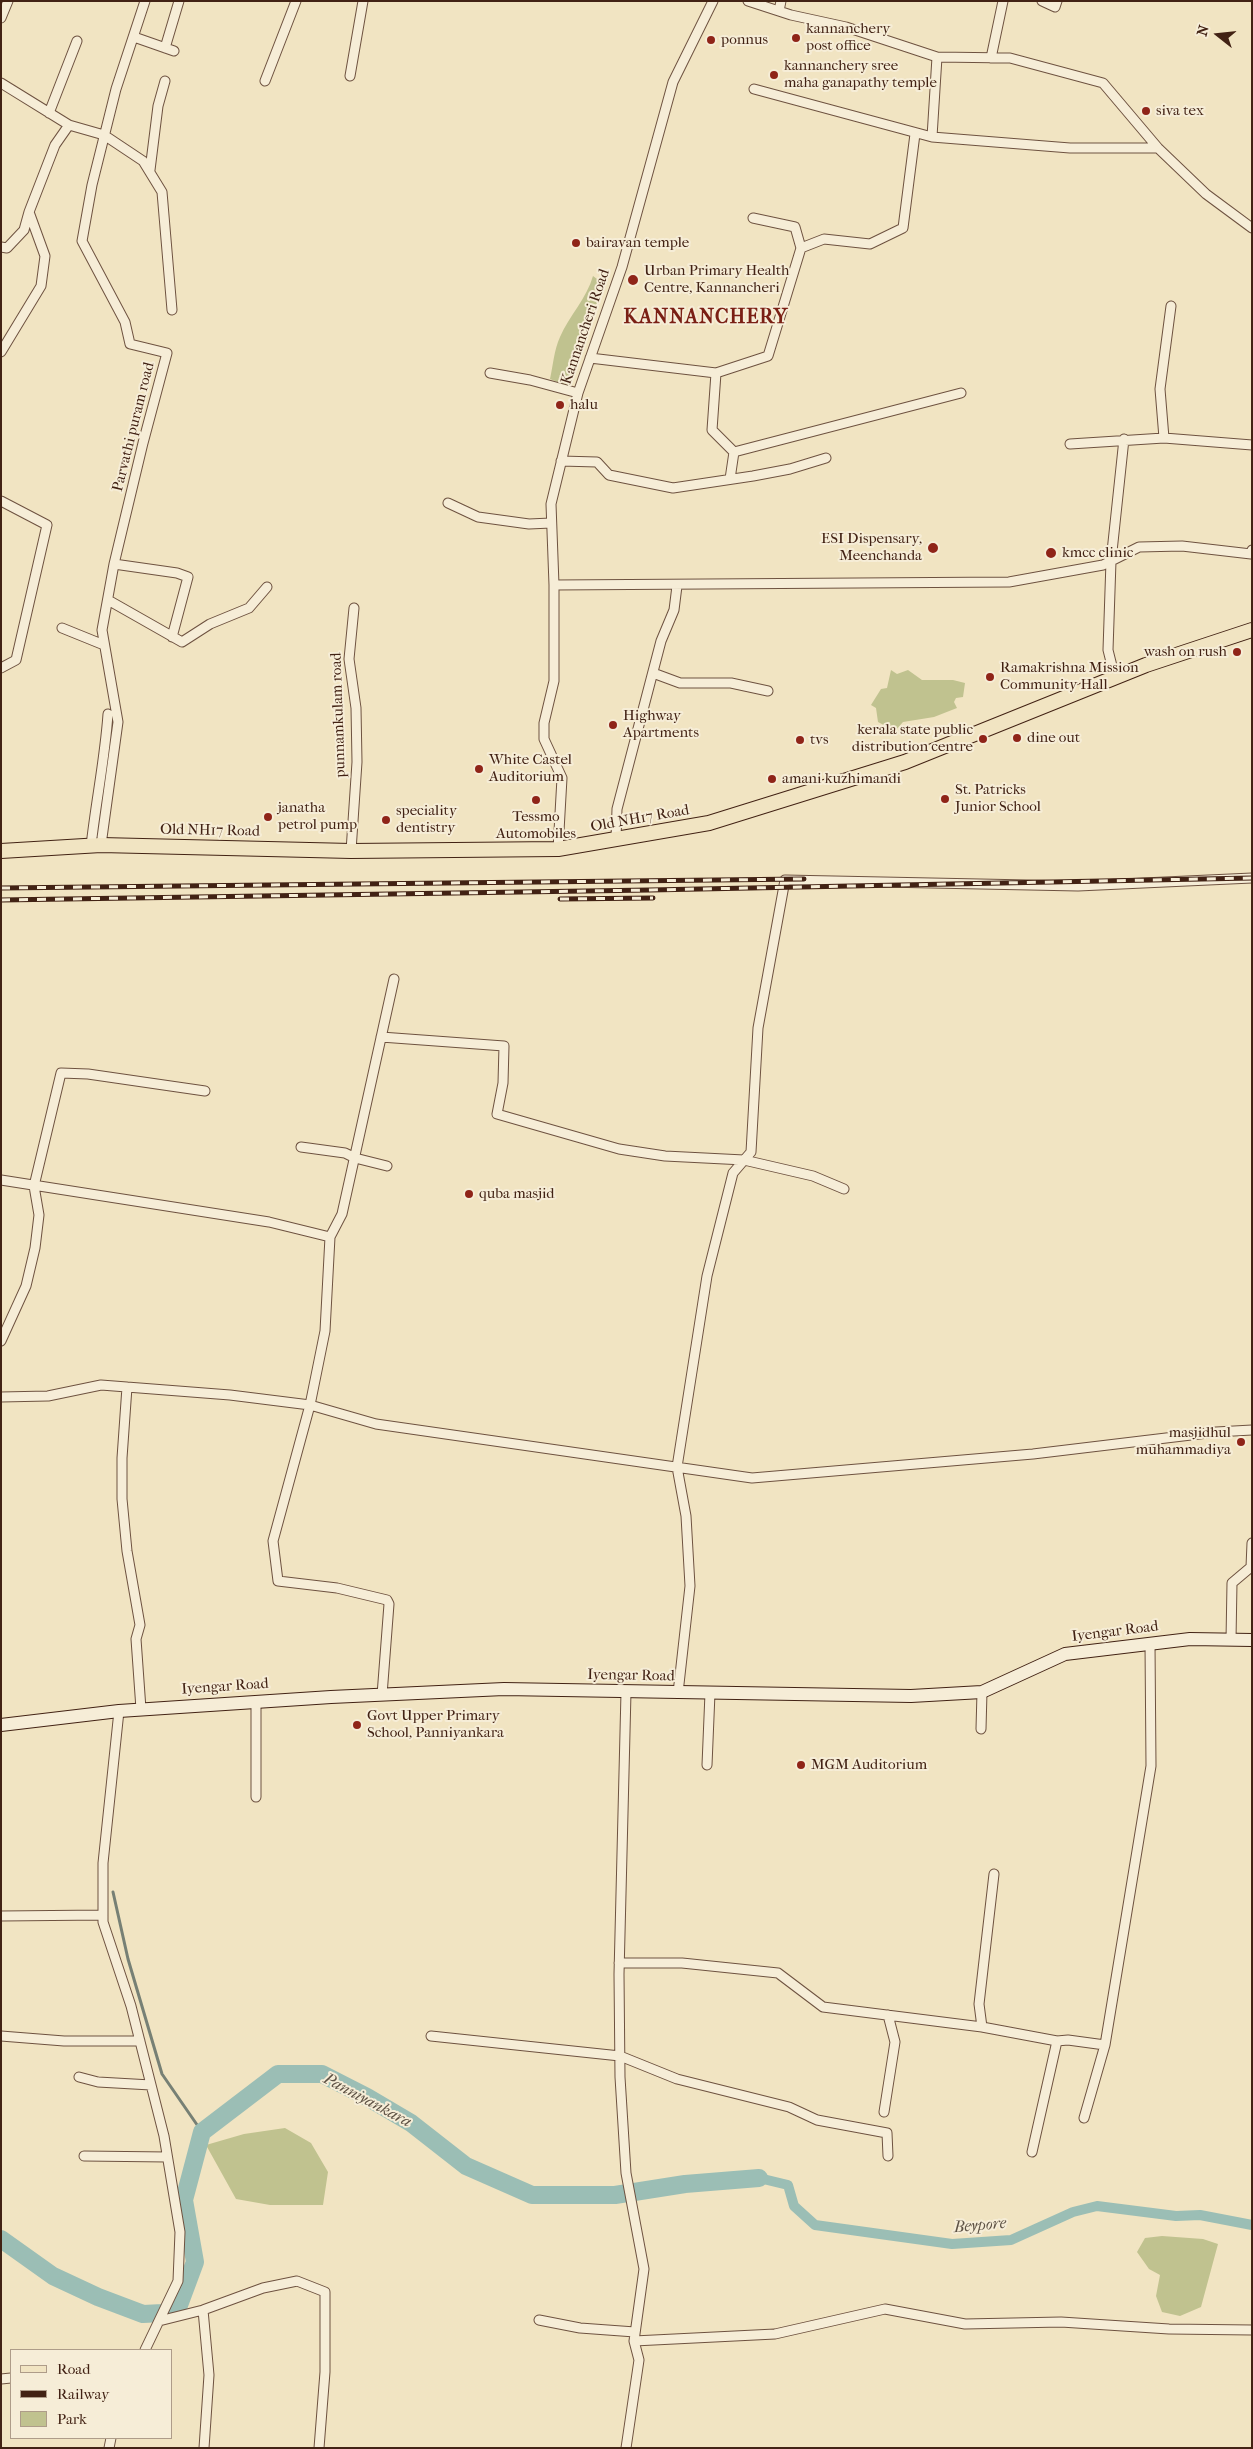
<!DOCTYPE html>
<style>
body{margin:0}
#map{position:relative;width:1253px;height:2449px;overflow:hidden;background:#f1e4c2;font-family:"IM FELL French Canon",serif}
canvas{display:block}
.frame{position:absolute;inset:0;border:2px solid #422214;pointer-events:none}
.legend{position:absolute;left:10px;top:2349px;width:162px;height:90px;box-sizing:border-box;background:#f6edd7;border:1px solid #ae9c89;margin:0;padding:6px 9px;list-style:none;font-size:15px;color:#422214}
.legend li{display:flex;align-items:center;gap:10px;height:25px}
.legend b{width:25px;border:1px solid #ae9c89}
.north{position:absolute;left:1193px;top:10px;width:50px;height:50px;-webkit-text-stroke:4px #f6edd7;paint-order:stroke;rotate:286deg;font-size:14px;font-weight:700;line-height:20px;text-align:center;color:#422214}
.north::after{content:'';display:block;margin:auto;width:18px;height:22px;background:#422214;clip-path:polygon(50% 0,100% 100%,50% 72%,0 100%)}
</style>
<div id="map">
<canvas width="1253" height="2449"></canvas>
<div class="frame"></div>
<ul class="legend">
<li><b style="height:6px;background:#f1e4c2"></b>Road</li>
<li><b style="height:6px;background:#422214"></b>Railway</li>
<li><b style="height:14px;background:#c0c28f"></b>Park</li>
</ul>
<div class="north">N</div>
</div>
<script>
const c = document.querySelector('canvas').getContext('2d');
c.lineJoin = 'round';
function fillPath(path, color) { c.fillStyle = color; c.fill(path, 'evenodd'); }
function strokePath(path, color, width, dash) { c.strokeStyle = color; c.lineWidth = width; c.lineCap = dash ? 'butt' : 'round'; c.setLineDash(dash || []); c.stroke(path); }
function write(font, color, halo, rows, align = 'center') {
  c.font = font + ' "IM FELL French Canon",serif'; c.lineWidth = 4; c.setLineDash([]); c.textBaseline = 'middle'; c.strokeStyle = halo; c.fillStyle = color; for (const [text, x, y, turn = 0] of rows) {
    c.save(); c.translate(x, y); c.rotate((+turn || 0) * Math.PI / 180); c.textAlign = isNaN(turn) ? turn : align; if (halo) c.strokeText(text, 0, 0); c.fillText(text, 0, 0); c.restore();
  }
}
const green = new Path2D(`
 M593 276 605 285 570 387 550 379C553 366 554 350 560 337 569 316 587 298 593 276Z
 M891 670 897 674 908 670 922 680H953L965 683 963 697 956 698 954 702 957 708 934 717 903 722 895 731 878 722 876 708 871 705 881 689 887 688Z
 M285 2128 311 2143 328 2172 323 2205H270L236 2199 206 2145 244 2134Z
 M1162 2236 1203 2239 1218 2244 1201 2307 1180 2316 1162 2312 1156 2296 1160 2275 1149 2269 1137 2252 1145 2238Z`);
const stream = new Path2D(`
 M113 1892 128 1959 162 2074 202 2132`);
const canal = new Path2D(`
 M759 2178 788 2185 794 2206 815 2225 952 2244 1011 2240 1073 2212 1097 2206 1176 2216 1200 2215 1252 2225`);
const river = new Path2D(`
 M1 2239 53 2276 98 2297 143 2314 163 2313 179 2305 195 2262 184 2200 202 2132 278 2074H322L367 2097 411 2123 466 2166 532 2195H615L685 2184 759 2178`);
const street = new Path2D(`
 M748 1 791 15 846 27 937 57 1010 58 1103 83 1158 148 1206 194 1252 228
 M1042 1 1055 7 1057 1
 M779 11 781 1
 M1 18 8 1
 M134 37 174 51
 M165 48 179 1
 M991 58 1003 1
 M350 76 363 1
 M265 81 296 1
 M1 83 69 125
 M754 89 932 137 1070 148H1158
 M49 113 77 41
 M932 137 937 57
 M150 170 158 106 165 81
 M753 218 795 227 801 248
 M1 247 7 248 24 230 29 212
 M1 352 41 286 45 256 29 212 55 145 69 125 104 135 143 161 162 192 172 310
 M590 358 716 373
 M490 373 530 380 578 393
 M1164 438 1160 389 1171 306
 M1070 444 1164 438 1252 445
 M734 452 712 430 716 373 768 356 801 248 824 239 870 244 903 228 915 134
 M561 461 597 462 609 475 673 488 753 476 790 469 826 458
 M730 479 734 452 961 393
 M1 501 47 525 16 660 1 668
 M448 503 478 517 529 524 551 523
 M114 564 177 573 188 577 172 637
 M554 585 1009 582 1103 565 1139 547 1182 546 1251 554 1252 550
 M108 600 182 642 210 624 249 608 267 587
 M62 628 104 645
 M653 673 680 683H731L768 691
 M1115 678 1108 650 1111 561 1124 439
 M616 839 617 809 661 641 674 610 677 586
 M101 845 118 722 102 630 114 564 143 443 167 353 130 344 125 322 82 241 92 185 116 89 145 1
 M91 846C96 801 105 758 108 714
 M558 849 562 778 544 739V723L554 681V585L551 504 578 393 622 267 673 82 713 1
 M351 851 357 762 356 708 349 659 354 608
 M381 1037 504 1046 503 1083 497 1114 619 1149 665 1156 744 1160 813 1176 844 1189
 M301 1147 345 1153 355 1158 387 1166
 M1 1180 269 1222 330 1237
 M1 1341 26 1286 35 1248 39 1215 34 1186 61 1073 88 1074 205 1091
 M127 1387 122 1458V1499L127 1551 140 1625 136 1639 141 1709
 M1 1397 48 1396 101 1385 230 1395 310 1405 376 1424 752 1478 1033 1454 1216 1432 1252 1430
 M1231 1640 1232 1583 1251 1567 1252 1543
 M626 1692 619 1974 620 2077 626 2173 644 2269 634 2341 639 2360 626 2448
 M678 1693 690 1586 686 1516 677 1467 707 1276 733 1173 751 1152 758 1028 785 880 1078 886 1252 878
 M382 1695 389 1604 387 1600 337 1588 278 1581 273 1541 310 1405 325 1331 330 1237 342 1214 394 979
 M256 1702V1797
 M119 1711 103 1863V1922L131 2006 164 2136 180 2232 178 2281 145 2350
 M981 1729 982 1692
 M707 1765 710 1693
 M994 1874 979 2004 982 2027 1057 2041 1032 2152
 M1 1916 103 1915
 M619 1963H682L778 1973 823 2007 982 2027
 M1 2036 64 2041H140
 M431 2036 620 2056 677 2079 789 2107 817 2120 887 2133 888 2156
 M1057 2041 1068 2040 1105 2045 1084 2118
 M1105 2045 1151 1766 1150 1644
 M79 2077 98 2082 151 2085
 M884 2112 895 2042 888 2015
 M84 2156 167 2157
 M203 2310 209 2375 204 2448
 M539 2320 580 2328 635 2332
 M159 2321 203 2310 263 2288 297 2281 325 2292V2372L319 2448
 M634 2341 775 2334 885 2309 965 2324 1061 2322 1169 2329 1252 2330
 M1 2379 11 2378
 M109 2448 111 2438`);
const secondary = new Path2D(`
 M1 1725 119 1711 331 1697 504 1689 911 1696 982 1692 1065 1654 1190 1639 1252 1640`);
const primary = new Path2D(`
 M1 851 101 845 351 851 558 849 709 823 905 762 1146 665 1252 630`);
const rail = new Path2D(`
 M1 888 804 879
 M560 899 653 898
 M1 900 650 890 1252 878`);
const markers = [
 [796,38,5,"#8f2418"],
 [711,40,5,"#8f2418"],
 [774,75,5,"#8f2418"],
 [1146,111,5,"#8f2418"],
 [576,243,5,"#8f2418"],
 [633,280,6,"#8f2418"],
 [560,405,5,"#8f2418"],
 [933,548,6,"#8f2418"],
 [1051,553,6,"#8f2418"],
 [1237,652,5,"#8f2418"],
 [990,677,5,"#8f2418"],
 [613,725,5,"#8f2418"],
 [1017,738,5,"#8f2418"],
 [983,739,5,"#8f2418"],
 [800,740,5,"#8f2418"],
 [479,769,5,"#8f2418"],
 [772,779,5,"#8f2418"],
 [945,799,5,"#8f2418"],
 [536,800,5,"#8f2418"],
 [268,817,5,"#8f2418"],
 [386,820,5,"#8f2418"],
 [469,1194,5,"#8f2418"],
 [1241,1442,5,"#8f2418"],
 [357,1725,5,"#8f2418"],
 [801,1765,5,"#8f2418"]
];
const poiNames = [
 ["kannanchery",806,29],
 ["post office",806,46],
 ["ponnus",721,40],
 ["kannanchery sree",784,66],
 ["maha ganapathy temple",784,83],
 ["siva tex",1156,111],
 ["bairavan temple",586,243],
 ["Urban Primary Health",644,271],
 ["Centre, Kannancheri",644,288],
 ["halu",570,405],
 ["ESI Dispensary,",922,539,"right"],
 ["Meenchanda",922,556,"right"],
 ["kmcc clinic",1062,553],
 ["wash on rush",1227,652,"right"],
 ["Ramakrishna Mission",1000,668],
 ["Community Hall",1000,685],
 ["Highway",623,716],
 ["Apartments",623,733],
 ["kerala state public",973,730,"right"],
 ["distribution centre",973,747,"right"],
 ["dine out",1027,738],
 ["tvs",810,740],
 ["White Castel",489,760],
 ["Auditorium",489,777],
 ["amani kuzhimandi",782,779],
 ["St. Patricks",955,790],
 ["Junior School",955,807],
 ["janatha",278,808],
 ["petrol pump",278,825],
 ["speciality",396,811],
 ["dentistry",396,828],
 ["Tessmo",536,817,"center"],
 ["Automobiles",536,834,"center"],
 ["quba masjid",479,1194],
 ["masjidhul",1231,1433,"right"],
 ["muhammadiya",1231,1450,"right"],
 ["Govt Upper Primary",367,1716],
 ["School, Panniyankara",367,1733],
 ["MGM Auditorium",811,1765]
];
const streetNames = [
 ["Kannancheri Road",586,327,-71],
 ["Parvathi puram road",134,427,-76],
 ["punnamkulam road",339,715,-92],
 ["Old NH17 Road",640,819,-10],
 ["Old NH17 Road",210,831,1],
 ["Iyengar Road",1115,1632,-7],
 ["Iyengar Road",631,1676,1],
 ["Iyengar Road",225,1687,-4]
];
const waterNames = [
 ["Panniyankara",367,2101,28],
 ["Beypore",980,2226,-5]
];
const districtNames = [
 ["KANNANCHERY",706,318]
];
fillPath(green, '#c0c28f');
strokePath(stream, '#778075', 3);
strokePath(canal, '#9bbeb5', 10);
strokePath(river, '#9bbeb5', 18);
strokePath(street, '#6e5240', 11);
strokePath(secondary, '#422214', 14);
strokePath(primary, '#422214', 16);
strokePath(street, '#f6edd7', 9);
strokePath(secondary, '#f6edd7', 12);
strokePath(primary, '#f1e4c2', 14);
strokePath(rail, '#422214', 5);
strokePath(rail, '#f6edd7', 3, [9]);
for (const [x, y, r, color] of markers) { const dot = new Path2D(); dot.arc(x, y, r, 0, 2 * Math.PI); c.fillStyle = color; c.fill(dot); strokePath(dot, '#f6edd7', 2); }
write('15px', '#422214', '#f6edd7', poiNames, 'left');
write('15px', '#422214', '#f6edd7', streetNames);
write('italic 16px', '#5d5144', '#f6edd7', waterNames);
c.letterSpacing = '1px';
write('bold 20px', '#7a1f14', '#f6edd7', districtNames);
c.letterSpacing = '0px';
</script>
